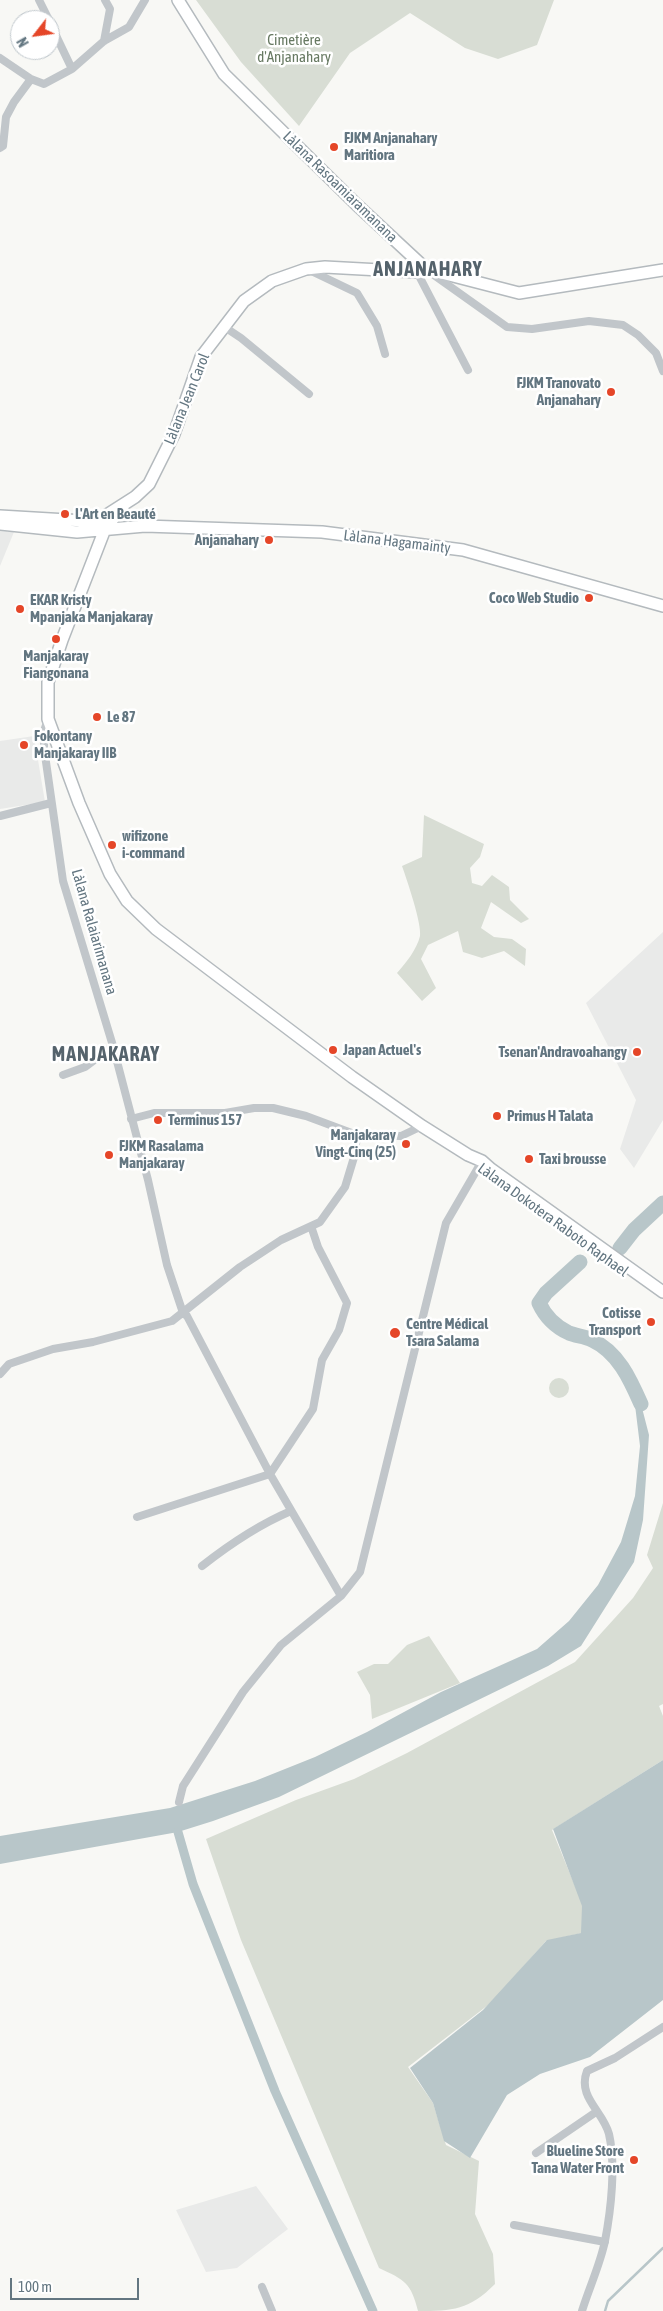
<!DOCTYPE html>
<meta charset="utf-8">
<style>
body{margin:0}
#map{position:relative;width:663px;height:2311px;overflow:hidden;background:#f8f8f5;font-family:"Asap Condensed",sans-serif}
canvas{display:block}
.north{position:absolute;left:10px;top:10px;width:50px;height:50px;box-sizing:border-box;background:#fff;border:1px solid #c1c8cd;border-radius:50%;rotate:240deg;font-size:14px;font-weight:700;line-height:20px;text-align:center;color:#637681}
.north::after{content:'';display:block;margin:auto;width:18px;height:22px;background:#e54628;clip-path:polygon(50% 0,100% 100%,50% 72%,0 100%)}
.scale{position:absolute;left:10px;top:2278px;width:129px;height:22px;box-sizing:border-box;border:2px solid #637681;border-top:0;padding-left:6px;font-size:15px;line-height:18px;white-space:nowrap;color:#637681;-webkit-text-stroke:4px #fff;paint-order:stroke}
</style>
<div id="map">
<canvas width="663" height="2311"></canvas>
<div class="north">N</div>
<div class="scale">100 m</div>
</div>
<script>
const c = document.querySelector('canvas').getContext('2d');
c.lineJoin = 'round';
function fillPath(path, color) { c.fillStyle = color; c.fill(path, 'evenodd'); }
function strokePath(path, color, width, dash) { c.strokeStyle = color; c.lineWidth = width; c.lineCap = dash ? 'butt' : 'round'; c.setLineDash(dash || []); c.stroke(path); }
function write(font, color, halo, rows, align = 'center') {
  c.font = font + ' "Asap Condensed",sans-serif'; c.lineWidth = 5; c.setLineDash([]); c.textBaseline = 'middle'; c.strokeStyle = halo; c.fillStyle = color; for (const [text, x, y, turn = 0] of rows) {
    c.save(); c.translate(x, y); c.rotate((+turn || 0) * Math.PI / 180); c.textAlign = isNaN(turn) ? turn : align; if (halo) c.strokeText(text, 0, 0); c.fillText(text, 0, 0); c.restore();
  }
}
const built = new Path2D(`
 M0 531 14 532 0 566Z
 M34 736 45 802 0 809V741Z
 M663 932V1120L634 1168 620 1149 636 1100 586 1003Z
 M256 2186 288 2229 237 2268 206 2272 176 2210Z`);
const green = new Path2D(`
 M196 0H554L537 45 498 59 465 48 410 13 350 53 299 126 241 62Z
 M424 815 484 844 480 857 470 868 472 883 482 886 492 875 509 887 510 900 529 919 521 923 491 902 481 928 494 937 512 939 526 949 525 966 504 951 482 958 463 952 458 931 428 945 421 959 436 988 422 1001 397 973C406 963 417 949 420 936 422 924 407 880 402 866L422 857Z
 M549 1388a10 10 0 1 1 20 0a10 10 0 1 1-20 0Z
 M663 1503V1704L659 1706 663 1716V1760L552 1830 582 1903V1933L546 1941 492 2002 408 2067 433 2103 446 2145 479 2161 475 2214 493 2254 495 2284C469 2310 453 2311 418 2311 411 2283 405 2280 379 2268L241 1940 206 1839 296 1800 354 1779 407 1753 575 1662 633 1598 653 1568 647 1555Z
 M429 1636 460 1683 372 1719 370 1695 357 1672 374 1664H388L407 1645Z`);
const water = new Path2D(`
 M641 1404 649 1435 643 1520 634 1562 581 1646 548 1666 279 1797 213 1821 178 1832 0 1864V1836L170 1808 255 1781 315 1757 367 1732 441 1692 537 1649 569 1621 598 1585 621 1542 635 1496 640 1446 635 1405Z
 M663 1760V2000L590 2057 540 2074 507 2095 470 2158 444 2141 433 2103 410 2068 483 2010 547 1940 581 1933 582 1906 553 1829Z`);
const stream = new Path2D(`
 M605 2311 608 2301 663 2248`);
const canal = new Path2D(`
 M178 1832 193 1884 275 2091 373 2311`);
const river = new Path2D(`
 M620 1248 634 1230 663 1203
 M580 1262 546 1293 539 1303C545 1316 556 1327 569 1333 576 1336 585 1336 592 1340 618 1352 630 1379 641 1404`);
const minor = new Path2D(`
 M39 0 49 20
 M50 23 72 69 104 41 129 27 145 0
 M104 41 110 9 105 0
 M0 58 31 79 14 102 6 117 3 146 0 148
 M31 79 44 84 72 69
 M307 269 357 293 377 326 385 354
 M417 272 468 370
 M431 273 507 327 532 329 589 321 623 325 638 335 656 353 663 371
 M223 326 241 338 309 394
 M48 719 44 731V748L63 881 113 1046 148 1180 167 1265 183 1313 187 1316 270 1474 341 1596
 M0 816 51 803
 M63 1075 85 1067 113 1046
 M131 1119 154 1113H225L254 1108H273L306 1116 357 1135 401 1136 422 1126
 M0 1374 9 1364 53 1349 93 1342 172 1321 240 1267 281 1240 320 1222 345 1187 355 1154 357 1135
 M137 1517 270 1474 313 1409 322 1360 339 1330 347 1303 318 1247 311 1226
 M202 1566C230 1544 258 1525 291 1511
 M179 1802 183 1786 243 1692 281 1645 341 1596 360 1572 446 1223 482 1161
 M536 2153 596 2112
 M514 2225 605 2242
 M262 2287 272 2311
 M582 2311C589 2288 600 2265 605 2241 611 2210 616 2165 609 2134 603 2111 577 2097 587 2071L615 2058 663 2027`);
const secondary = new Path2D(`
 M178 0 224 74 357 205 426 269 519 293 663 270
 M124 505 105 529 62 640 48 682V719L79 803 110 874 127 901 156 929 352 1077 422 1126 468 1155 482 1161 491 1169 663 1292
 M0 516 84 521 99 520 135 497 149 484 174 434 201 357 244 301 272 281 306 269 325 267 417 272 426 269
 M0 524 77 532 145 526 322 532 463 550 663 606`);
const markers = [
 [334,147,5,"#e54628"],
 [611,392,5,"#e54628"],
 [65,514,5,"#e54628"],
 [269,540,5,"#e54628"],
 [589,598,5,"#e54628"],
 [20,609,5,"#e54628"],
 [56,639,5,"#e54628"],
 [97,717,5,"#e54628"],
 [24,745,5,"#e54628"],
 [112,845,5,"#e54628"],
 [333,1050,5,"#e54628"],
 [637,1052,5,"#e54628"],
 [497,1116,5,"#e54628"],
 [158,1120,5,"#e54628"],
 [406,1144,5,"#e54628"],
 [109,1155,5,"#e54628"],
 [529,1159,5,"#e54628"],
 [651,1322,5,"#e54628"],
 [395,1333,6,"#e54628"],
 [634,2160,5,"#e54628"]
];
const parkNames = [
 ["Cimetière",294,40],
 ["d'Anjanahary",294,57]
];
const poiNames = [
 ["FJKM Anjanahary",344,138],
 ["Maritiora",344,155],
 ["FJKM Tranovato",601,383,"right"],
 ["Anjanahary",601,400,"right"],
 ["L'Art en Beauté",75,514],
 ["Anjanahary",259,540,"right"],
 ["Coco Web Studio",579,598,"right"],
 ["EKAR Kristy",30,600],
 ["Mpanjaka Manjakaray",30,617],
 ["Manjakaray",56,656,"center"],
 ["Fiangonana",56,673,"center"],
 ["Le 87",107,717],
 ["Fokontany",34,736],
 ["Manjakaray IIB",34,753],
 ["wifizone",122,836],
 ["i-command",122,853],
 ["Japan Actuel's",343,1050],
 ["Tsenan'Andravoahangy",627,1052,"right"],
 ["Primus H Talata",507,1116],
 ["Terminus 157",168,1120],
 ["Manjakaray",396,1135,"right"],
 ["Vingt-Cinq (25)",396,1152,"right"],
 ["FJKM Rasalama",119,1146],
 ["Manjakaray",119,1163],
 ["Taxi brousse",539,1159],
 ["Cotisse",641,1313,"right"],
 ["Transport",641,1330,"right"],
 ["Centre Médical",406,1324],
 ["Tsara Salama",406,1341],
 ["Blueline Store",624,2151,"right"],
 ["Tana Water Front",624,2168,"right"]
];
const streetNames = [
 ["Làlana Rasoamiaramanana",340,187,44],
 ["Làlana Jean Carol",187,399,-68],
 ["Làlana Hagamainty",397,542,7],
 ["Làlana Ralaiarimanana",94,932,74],
 ["Làlana Dokotera Raboto Raphael",553,1220,36]
];
const districtNames = [
 ["ANJANAHARY",428,270],
 ["MANJAKARAY",106,1055]
];
fillPath(built, '#e9eae9');
fillPath(green, '#d8ddd4');
fillPath(water, '#b8c6c9');
strokePath(stream, '#b8c6c9', 2.5);
strokePath(canal, '#b8c6c9', 9);
strokePath(river, '#b8c6c9', 15);
strokePath(secondary, '#b4babe', 14);
strokePath(minor, '#c1c6ca', 8);
strokePath(secondary, '#fff', 11);
for (const [x, y, r, color] of markers) { const dot = new Path2D(); dot.arc(x, y, r, 0, 2 * Math.PI); c.fillStyle = color; c.fill(dot); strokePath(dot, '#fff', 2); }
write('15px', '#677962', '#fff', parkNames);
write('bold 15px', '#637681', '#fff', poiNames, 'left');
write('15px', '#637681', '#fff', streetNames);
c.letterSpacing = '1px';
write('bold 20px', '#55636c', '#fff', districtNames);
c.letterSpacing = '0px';
</script>
